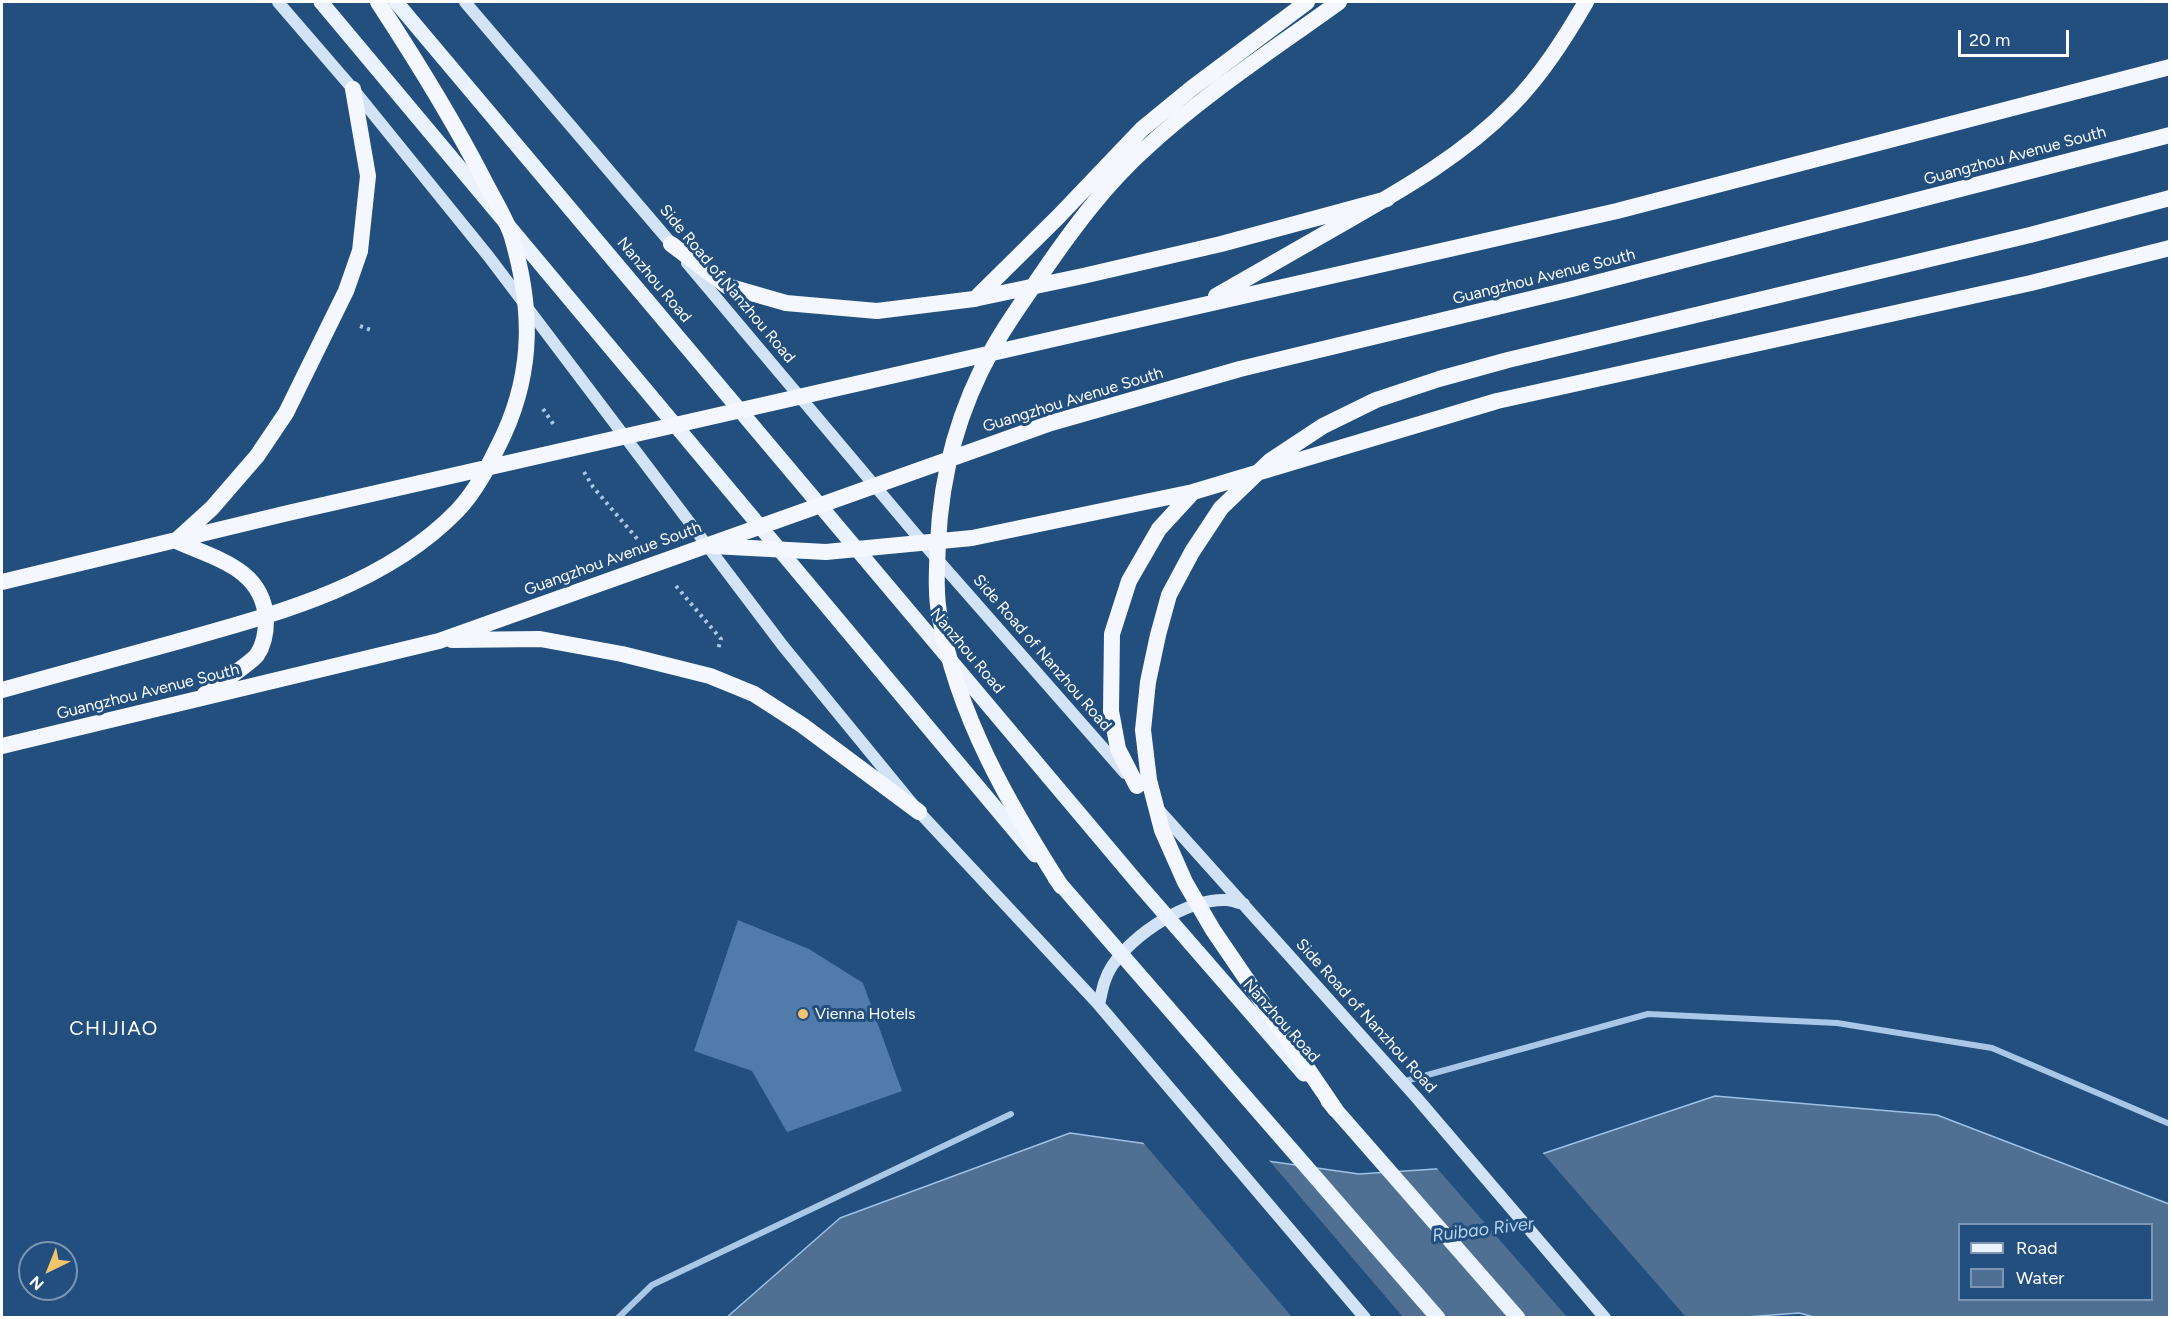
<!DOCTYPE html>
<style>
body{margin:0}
#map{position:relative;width:2171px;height:1319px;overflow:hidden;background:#234f7f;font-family:Figtree,sans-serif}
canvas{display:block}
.frame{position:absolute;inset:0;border:3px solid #fff;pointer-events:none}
.legend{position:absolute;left:1958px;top:1223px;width:195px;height:78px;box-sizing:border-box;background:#234f7f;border:2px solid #7b95b2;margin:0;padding:8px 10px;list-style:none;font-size:18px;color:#fff}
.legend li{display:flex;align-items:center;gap:12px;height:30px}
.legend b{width:30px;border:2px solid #7b95b2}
.north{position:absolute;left:18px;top:1241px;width:60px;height:60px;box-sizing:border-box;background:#234f7f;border:2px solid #7b95b2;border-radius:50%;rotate:223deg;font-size:16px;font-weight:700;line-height:24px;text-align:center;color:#fff}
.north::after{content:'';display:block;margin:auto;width:21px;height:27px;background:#f1c56c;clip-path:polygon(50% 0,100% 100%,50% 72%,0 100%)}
.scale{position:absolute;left:1958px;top:30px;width:111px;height:27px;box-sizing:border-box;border:3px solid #fff;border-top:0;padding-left:8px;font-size:18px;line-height:21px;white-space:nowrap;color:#fff;-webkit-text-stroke:4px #234f7f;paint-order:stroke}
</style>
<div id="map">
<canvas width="2171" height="1319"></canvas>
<div class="frame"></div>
<ul class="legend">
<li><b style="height:8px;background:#eaf2fd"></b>Road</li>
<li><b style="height:16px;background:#507093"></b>Water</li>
</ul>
<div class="north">N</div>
<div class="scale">20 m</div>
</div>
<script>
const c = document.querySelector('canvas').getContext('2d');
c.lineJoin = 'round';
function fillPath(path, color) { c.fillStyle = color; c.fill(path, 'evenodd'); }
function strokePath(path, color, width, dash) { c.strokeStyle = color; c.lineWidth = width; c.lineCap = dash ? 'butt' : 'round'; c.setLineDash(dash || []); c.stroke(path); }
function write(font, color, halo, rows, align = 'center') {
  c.font = font + ' Figtree,sans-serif'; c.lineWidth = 6; c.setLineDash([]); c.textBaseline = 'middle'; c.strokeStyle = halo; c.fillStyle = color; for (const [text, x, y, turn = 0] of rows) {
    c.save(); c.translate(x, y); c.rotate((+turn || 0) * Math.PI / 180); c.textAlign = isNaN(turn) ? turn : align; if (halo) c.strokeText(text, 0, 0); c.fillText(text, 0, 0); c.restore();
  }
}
const water = new Path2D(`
 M1715 1096 1937 1115 2169 1204V1317L1818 1318 1799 1313 1733 1318H726L840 1218 1070 1133 1359 1174 1512 1164ZM1960 1224H2152V1300H1960Z`);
const pier = new Path2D(`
 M1141 1140 1267 1158 1403 1317H1292Z
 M1541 1151 1686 1317H1567L1435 1166 1511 1161Z`);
const building = new Path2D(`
 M738 920 809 949 863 983 902 1091 787 1132 752 1071 694 1051Z`);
const path = new Path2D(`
 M360 326 374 331
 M543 409 554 425
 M584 472 593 487 639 541
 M676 586 721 639 718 649`);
const minor = new Path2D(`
 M1402 1082 1648 1014 1837 1023 1992 1048 2170 1124
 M618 1318 652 1285 1011 1114`);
const secondary = new Path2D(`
 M278 2 353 89 489 257 783 646 919 812 1099 1005 1365 1318
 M465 2 676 249
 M687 263 923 543 1125 773
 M1157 808 1416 1097 1605 1318
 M1099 1005C1102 991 1104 978 1112 966 1135 933 1186 899 1226 900 1232 900 1238 903 1244 904`);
const primary = new Path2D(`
 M321 2 1035 855
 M396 2 1137 882 1304 1074
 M1055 878 1438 1318
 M1328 1101 1518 1318`);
const trunk = new Path2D(`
 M671 244 727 286 786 303 877 311 974 299 1083 276 1221 244 1387 199
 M1216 296C1259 271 1303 246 1347 221 1405 188 1464 154 1511 106 1541 76 1565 38 1586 2
 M975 299 1058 217 1142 129 1192 88 1307 2
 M179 538 212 508 257 456 286 413 346 291 360 251 368 176 353 89
 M176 541C216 559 264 569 266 620 266 632 264 645 257 655 250 664 216 686 205 694
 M713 546 826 552 972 538 1193 492 1497 401 2031 283 2170 248
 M2 582 288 513 1617 211 2170 67
 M452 640 540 639 622 654 710 676 754 694 802 725 919 812
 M2 690C60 674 118 658 176 642 275 614 383 587 457 511 478 489 491 461 504 434 534 368 532 306 512 237 506 218 493 198 484 180 452 118 416 60 378 2
 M2 746 439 641 1051 423 1240 369 1572 289 2170 135
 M1137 786 1118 749 1111 711 1112 634 1129 581 1159 529 1193 492
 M1061 886C1008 803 958 716 940 618 935 594 937 567 938 543 941 475 959 408 993 348 1008 321 1026 297 1043 272 1074 227 1106 184 1146 148 1206 93 1274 49 1339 2
 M1335 1109 1213 930 1185 882 1162 830 1149 780 1143 730 1148 682 1158 635 1169 595 1192 552 1221 508 1270 461 1323 426 1376 400 1439 379 1508 360 2030 235 2170 198`);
const markers = [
 [803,1014,6,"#f1c56c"]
];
const streetNames = [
 ["Guangzhou Avenue South",2015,156,-15],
 ["Guangzhou Avenue South",1544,277,-14],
 ["Nanzhou Road",654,280,50],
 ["Side Road of Nanzhou Road",727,284,50],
 ["Guangzhou Avenue South",1073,400,-17],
 ["Guangzhou Avenue South",613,559,-20],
 ["Nanzhou Road",967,651,50],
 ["Side Road of Nanzhou Road",1042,653,49],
 ["Guangzhou Avenue South",148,692,-14],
 ["Side Road of Nanzhou Road",1366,1016,48],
 ["Nanzhou Road",1281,1021,48]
];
const poiNames = [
 ["Vienna Hotels",815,1014]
];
const waterNames = [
 ["Ruibao River",1483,1230,-7]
];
const quarterNames = [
 ["CHIJIAO",114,1029]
];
fillPath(water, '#507093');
strokePath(water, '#9dc2e7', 1.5);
fillPath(pier, '#234f7f');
fillPath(building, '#507baa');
strokePath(path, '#a9c7e6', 4, [3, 4.5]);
strokePath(minor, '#a9c7e6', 6);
strokePath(secondary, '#d3e3f6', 12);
strokePath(primary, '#eaf2fd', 15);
strokePath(trunk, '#f4f8fe', 16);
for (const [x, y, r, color] of markers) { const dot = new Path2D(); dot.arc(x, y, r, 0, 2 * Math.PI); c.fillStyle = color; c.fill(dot); strokePath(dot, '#234f7f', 2); }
write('16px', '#fff', '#234f7f', streetNames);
write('16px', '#fff', '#234f7f', poiNames, 'left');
write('italic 18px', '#b4d1ee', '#234f7f', waterNames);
c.letterSpacing = '1.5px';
write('20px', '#fff', '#234f7f', quarterNames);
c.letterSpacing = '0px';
</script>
